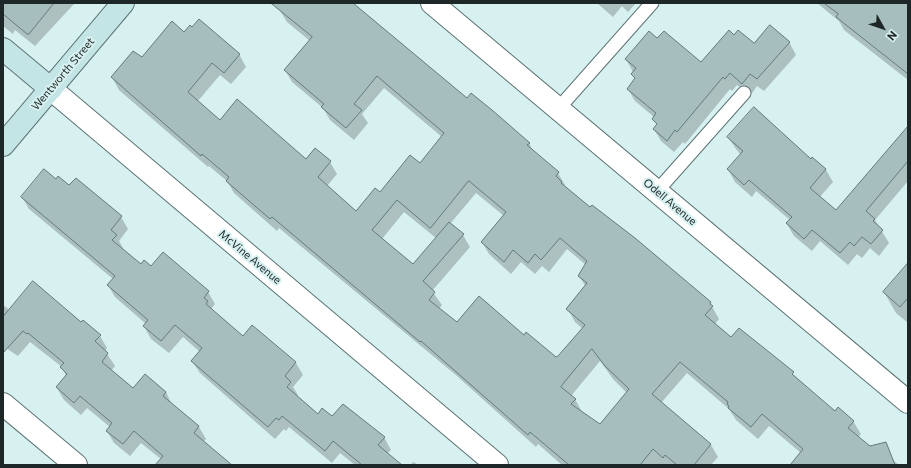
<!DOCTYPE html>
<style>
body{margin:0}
#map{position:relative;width:911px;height:468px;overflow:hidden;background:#d7f0f0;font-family:Commissioner,sans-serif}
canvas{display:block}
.frame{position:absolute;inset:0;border:4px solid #1e2727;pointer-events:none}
.north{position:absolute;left:863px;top:8px;width:40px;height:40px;-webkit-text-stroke:3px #d7f0f0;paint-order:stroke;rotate:130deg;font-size:11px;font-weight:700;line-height:16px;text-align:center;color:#1e2727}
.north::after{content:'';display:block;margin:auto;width:14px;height:18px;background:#1e2727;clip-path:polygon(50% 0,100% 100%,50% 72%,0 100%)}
</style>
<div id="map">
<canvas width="911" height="468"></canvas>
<div class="frame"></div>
<div class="north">N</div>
</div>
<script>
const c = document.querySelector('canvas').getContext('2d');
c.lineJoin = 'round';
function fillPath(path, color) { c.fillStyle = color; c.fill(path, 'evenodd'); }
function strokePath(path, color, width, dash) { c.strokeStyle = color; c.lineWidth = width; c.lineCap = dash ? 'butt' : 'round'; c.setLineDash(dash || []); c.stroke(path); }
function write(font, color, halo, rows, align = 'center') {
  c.font = font + ' Commissioner,sans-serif'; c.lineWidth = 4; c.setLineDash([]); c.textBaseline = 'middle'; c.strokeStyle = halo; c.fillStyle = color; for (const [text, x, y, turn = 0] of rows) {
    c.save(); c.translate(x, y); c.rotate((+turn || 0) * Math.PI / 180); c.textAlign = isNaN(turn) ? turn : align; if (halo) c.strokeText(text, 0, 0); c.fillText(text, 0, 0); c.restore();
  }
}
const shadow = new Path2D(`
 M3 3H75L35 46 15 30 13 34 3 26Z
 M285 3H352L467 99 529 143 534 153 558 173 565 185 564 186 710 303 719 319 714 325 731 339 769 353 835 412 853 421 861 434 858 437 870 447 885 443 894 461 899 465H802L801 453 769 426 758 439 736 420 729 409 687 373 661 403 711 445 718 457 711 465H562L538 444 536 447 457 376 279 228 277 231 234 193 227 181 209 166 208 167 119 90 112 77 184 33 239 54 246 67 231 84 220 75 197 102 220 121 306 160 330 162 337 174 327 186 356 213 420 164 442 137 384 88 362 114 368 123 354 140 330 120 323 108 292 82 285 70 310 41 287 22 279 9ZM476 193 504 216 482 242 489 254 511 274 521 262 535 274 542 266 549 272 567 249 586 265 579 276 586 287 568 309 575 322 583 329 559 357 556 358 524 336 457 324 439 309 442 305 432 291 470 247 463 235 450 224ZM404 212 436 238 413 265 382 239ZM600 361 613 379 627 393 600 426 582 412 575 399 571 396Z
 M597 3H636L628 12 622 6 613 17Z
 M817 3H908V80L844 30 839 21Z
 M734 36 754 44 789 42 796 55 764 91 757 86 750 96 737 85 732 91 730 89 685 144 683 142 674 152 661 141 654 129 657 125 653 119 654 117 635 101 628 89 635 80 632 74 633 72 626 59 658 39 701 63Z
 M908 129V181L875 220 889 243 879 256 870 248 862 258 857 254 848 265 820 241 812 251 794 236 787 224 790 220 756 191 752 197 735 182 728 169 741 155 736 149 728 137 811 160 813 159 826 170 833 182 819 198 836 212Z
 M56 180 69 186 76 180 121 217 128 229 119 241 123 248 122 249 141 265 151 267 208 292 215 304 211 309 243 337 252 326 296 363 303 375 293 387 298 395 297 396 318 415 332 418 384 437 391 450 387 454 401 465H355L340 453 332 463 289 427 286 431 284 429 275 439 200 373 192 361 200 352 183 337 169 353 151 339 144 326 146 324 115 297 108 285 113 279 29 209 22 197Z
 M908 264V323L896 313 884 292Z
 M3 305 10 310 81 324 100 336 107 348 105 351 115 366 111 371 133 390 166 392 172 405 199 427 206 439 203 442 230 465H156L161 459 141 443 130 456 114 443 107 431 110 427 87 408 81 415 64 400 57 388 66 376 62 367 30 342 18 356 3 346Z
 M413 462 417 464 418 465H411Z`);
const building = new Path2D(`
 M3 3H54L29 34H27L3 14Z
 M271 3H353L467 98 471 93 492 110 530 143 527 145 559 172 556 176 562 182 561 183 590 207 592 205 635 238 711 302 710 304 713 306 705 315 731 337 739 328 794 372 792 374 835 411 838 407 854 421 848 428 870 446 886 442 895 465H790L803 449 762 414 751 427 728 408 729 406 727 404 728 402 680 362 652 394 711 444 694 465H677L665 455 663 458 653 449 640 465H569L530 432 528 435 421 341 420 342 272 217 270 219 226 181 229 177 202 154 201 156 111 77 133 51 142 57 172 21 184 32 190 25 192 27 199 19 240 54 224 73 212 63 188 92 220 120 237 99 306 159 315 148 331 161 318 177 356 211 375 188 380 192 410 155 420 163 444 133 377 76 354 104 362 110 346 128 321 107 324 104 284 70 312 37ZM469 181 506 212 481 242 504 262 513 250 528 263 535 254 541 260 560 238 587 261 578 276 587 283 566 309 585 325 558 356 556 357 526 332 524 335 479 296 457 322 429 300 435 292 423 281 464 234 449 222 413 264 372 230 397 200 430 228ZM592 349 605 366 629 389 600 424 571 404 576 399 561 387Z
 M824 3H908V74L836 17 838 14Z
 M770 25 790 42 757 79 750 74 742 84 730 73 725 79 723 77 677 132 675 130 667 141 653 129 657 124 652 119 656 113 627 89 635 78 631 74 636 68 625 59 649 31 657 38 664 31 701 62 729 30 734 35 738 30 754 43Z
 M754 107 811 159 812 157 826 169 810 188 836 210 908 126V161L866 211 875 219 873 221 883 230 871 244 862 237 854 246 850 242 840 253 812 230 804 239 786 223 792 217 749 180 744 185 727 169 743 151 727 137Z
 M44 169 56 179 58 176 69 185 76 178 122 216 111 230 117 235 112 240 141 264 144 260 151 266 163 252 209 291 204 298 208 301 206 304 243 336 252 325 296 362 285 376 291 382 287 387 318 414 322 408 332 416 343 404 385 437 378 445 402 465H362L333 441 325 451 282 416 279 420 276 418 268 427 191 361 202 348 175 325 161 341 143 326 148 320 107 285 115 276 21 197Z
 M908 263V298L900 307 883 292Z
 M33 281 81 322 83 320 101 335 95 341 108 353 102 362 133 388 145 374 166 392 163 396 199 426 194 433 232 465H155L163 456 134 431 123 444 106 431 112 423 80 396 74 403 56 387 67 374 60 367 64 363 28 333 27 334 23 331 3 353V317Z`);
const lane = new Path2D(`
 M558 109 652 3
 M657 191 744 93`);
const street = new Path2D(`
 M432 3 908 402
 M51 89 497 465
 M3 404 76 465`);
const secondary = new Path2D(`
 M3 49 51 89
 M3 145 123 3`);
const streetNames = [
 ["Wentworth Street",63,74,-50],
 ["Odell Avenue",670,202,40],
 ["McVine Avenue",250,257,40]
];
fillPath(shadow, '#0003');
fillPath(building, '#a6bebe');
strokePath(building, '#647a7a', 1);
strokePath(lane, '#5d7374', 15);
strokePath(street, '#5d7374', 24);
strokePath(secondary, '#5d7374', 24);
strokePath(lane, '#fff', 13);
strokePath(street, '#fff', 22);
strokePath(secondary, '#c4e5e6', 22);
write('11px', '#1e2727', '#d7f0f0', streetNames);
</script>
